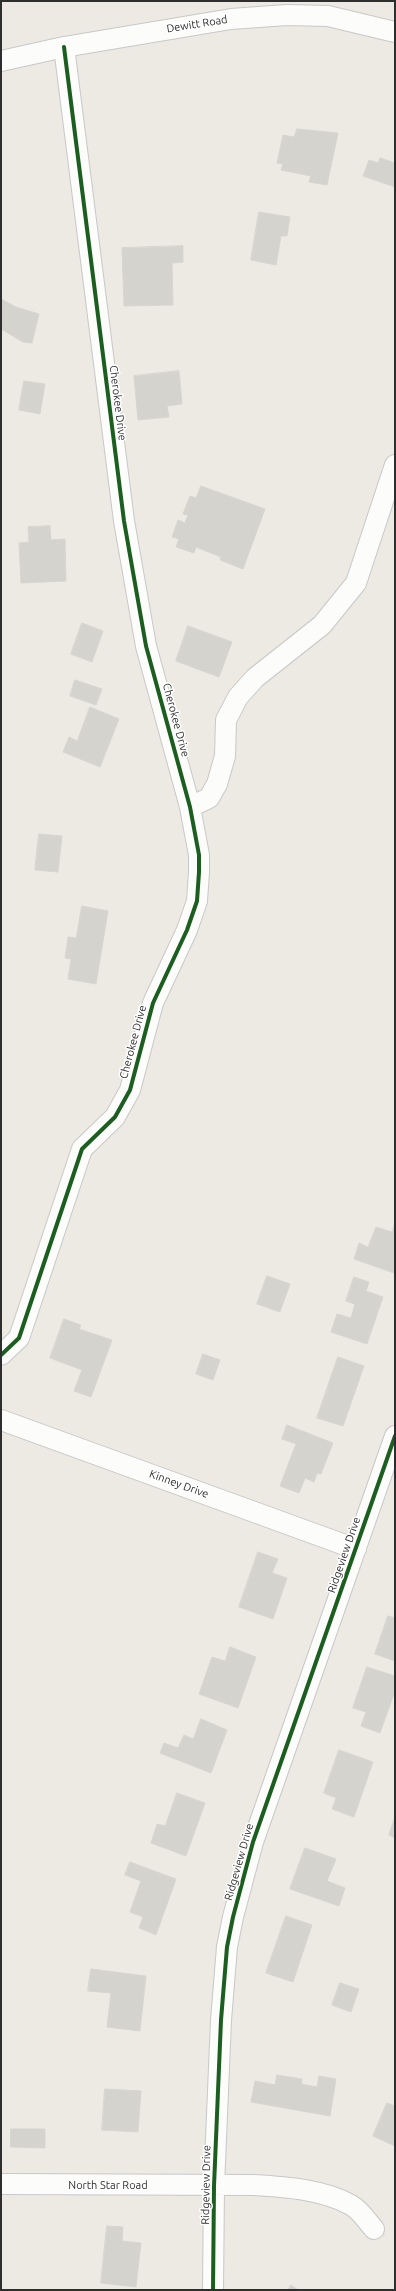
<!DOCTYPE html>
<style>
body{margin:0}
#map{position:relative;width:396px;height:2291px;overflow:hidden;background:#eceae3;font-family:Ubuntu,sans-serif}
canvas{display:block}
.frame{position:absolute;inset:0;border:2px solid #2e2e2e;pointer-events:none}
</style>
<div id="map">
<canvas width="396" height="2291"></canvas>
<div class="frame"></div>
</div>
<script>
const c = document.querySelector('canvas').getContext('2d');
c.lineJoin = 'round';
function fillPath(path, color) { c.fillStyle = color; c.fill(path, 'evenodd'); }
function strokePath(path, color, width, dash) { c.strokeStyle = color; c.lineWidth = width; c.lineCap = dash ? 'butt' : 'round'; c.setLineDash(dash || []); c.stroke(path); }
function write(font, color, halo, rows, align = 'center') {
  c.font = font + ' Ubuntu,sans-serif'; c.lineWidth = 3; c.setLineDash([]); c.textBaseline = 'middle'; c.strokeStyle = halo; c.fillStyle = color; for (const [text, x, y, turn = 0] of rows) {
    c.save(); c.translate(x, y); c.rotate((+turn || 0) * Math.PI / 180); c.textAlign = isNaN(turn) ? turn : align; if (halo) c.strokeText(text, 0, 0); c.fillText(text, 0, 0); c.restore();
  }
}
const building = new Path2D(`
 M297 129 338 133 327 185 309 182 311 176 281 170 283 164 277 163 283 135 294 137Z
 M380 158 395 163V187L363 176 369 160 378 163Z
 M259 212 290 217 287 236H281L276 265 251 260Z
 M183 246V262L172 263 173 305 124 306 122 248Z
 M1 299 16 307 39 314 32 343 23 342 1 329Z
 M179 371 182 404 167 406 169 417 138 420 134 376Z
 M24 381 45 384 40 414 19 410Z
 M201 486 265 509 243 569 220 560 221 557 196 547 194 553 176 547 179 539 172 537 178 520 185 523 188 515 183 514 190 496 196 498Z
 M50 526 51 540 65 539 66 581 21 583 19 543 29 542 28 527Z
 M82 623 103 631 92 662 71 654Z
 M188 626 232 642 219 677 176 661Z
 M75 680 102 689 96 705 70 696Z
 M90 707 119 719 100 767 63 752 69 737 77 741Z
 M39 834 62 836 58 872 35 870Z
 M82 906 108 911 96 984 68 979 71 959 65 958 68 937 76 938Z
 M395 1222 394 1273 354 1259 359 1243 368 1247 376 1227 392 1232Z
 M267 1276 290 1284 280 1312 257 1304Z
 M354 1277 369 1282 366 1291 383 1297 367 1344 331 1332 337 1314 351 1318 355 1304 346 1301Z
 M64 1319 81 1325 79 1329 112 1340 91 1397 74 1391 82 1370 50 1358Z
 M203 1354 220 1360 213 1380 196 1374Z
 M338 1357 364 1366 343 1426 317 1418Z
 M287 1425 333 1443 321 1474 317 1473 314 1482 305 1478 299 1493 280 1486 296 1444 282 1439Z
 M258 1552 278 1559 272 1573 287 1578 273 1619 239 1607Z
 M388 1616 395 1618V1661L375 1654Z
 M230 1647 256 1657 238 1708 199 1694 212 1657 225 1661Z
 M367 1667 395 1676V1691L380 1733 361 1726 366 1712 353 1708Z
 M201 1719 227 1730 211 1773 160 1753 164 1743 178 1748 184 1735 193 1739Z
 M339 1750 373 1762 354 1817 332 1809 336 1798 324 1793Z
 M177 1793 205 1803 186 1856 151 1843 157 1824 165 1826Z
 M395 1817V1838L389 1835Z
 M305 1848 336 1859 327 1881 345 1888 339 1906 290 1889Z
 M130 1862 176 1879 156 1935 139 1928 143 1917 130 1912 141 1881 125 1875Z
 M286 1916 312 1925 293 1982 266 1973Z
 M91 1969 146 1976 140 2031 107 2027 111 1993 88 1991Z
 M340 1983 359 1989 351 2012 332 2005Z
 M277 2075 302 2079 301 2084 317 2087 319 2076 336 2079 330 2116 251 2102 255 2081 275 2085Z
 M105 2089 141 2091 138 2132 102 2130Z
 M387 2103 395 2106V2146L373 2136Z
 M11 2129H45V2148L11 2147Z
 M107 2226 123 2227 122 2241 141 2243 136 2287 101 2283Z
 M291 2285 298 2290H288Z`);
const minor = new Path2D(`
 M1 61 64 47 231 19 287 15 328 16 395 32
 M190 807 209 798 217 784 225 756 226 720 238 697 255 678 322 625 356 583 395 465
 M1 1355 19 1338 82 1149 115 1117 130 1090 153 1003 187 930 197 901 199 872V855L190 807 146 646 124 521 64 47
 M1 1420 356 1549
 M1 2184 252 2185C285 2187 322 2189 351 2205 361 2211 367 2221 374 2229
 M213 2290 214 2186 221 2020 227 1947 233 1917 253 1842 395 1436`);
const cycleway = new Path2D(`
 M1 1355 19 1338 82 1149 115 1117 130 1090 153 1003 187 930 197 901 199 872V855L190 807 146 646 124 521 64 47
 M213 2290 214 2186 221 2020 227 1947 233 1917 253 1842 395 1436`);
const streetNames = [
 ["Dewitt Road",197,24,-9],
 ["Cherokee Drive",118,403,83],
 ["Cherokee Drive",176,720,75],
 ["Cherokee Drive",133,1042,-75],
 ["Kinney Drive",179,1484,20],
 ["Ridgeview Drive",344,1555,-71],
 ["Ridgeview Drive",239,1862,-74],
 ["North Star Road",108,2185],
 ["Ridgeview Drive",206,2185,-89]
];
fillPath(building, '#d4d3ce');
strokePath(building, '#d7d5cf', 1);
strokePath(minor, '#c9c8c8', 22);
strokePath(minor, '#fcfcfb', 20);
strokePath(cycleway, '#1b5e20', 4);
write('11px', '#2e2e2e', '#fff', streetNames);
</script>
